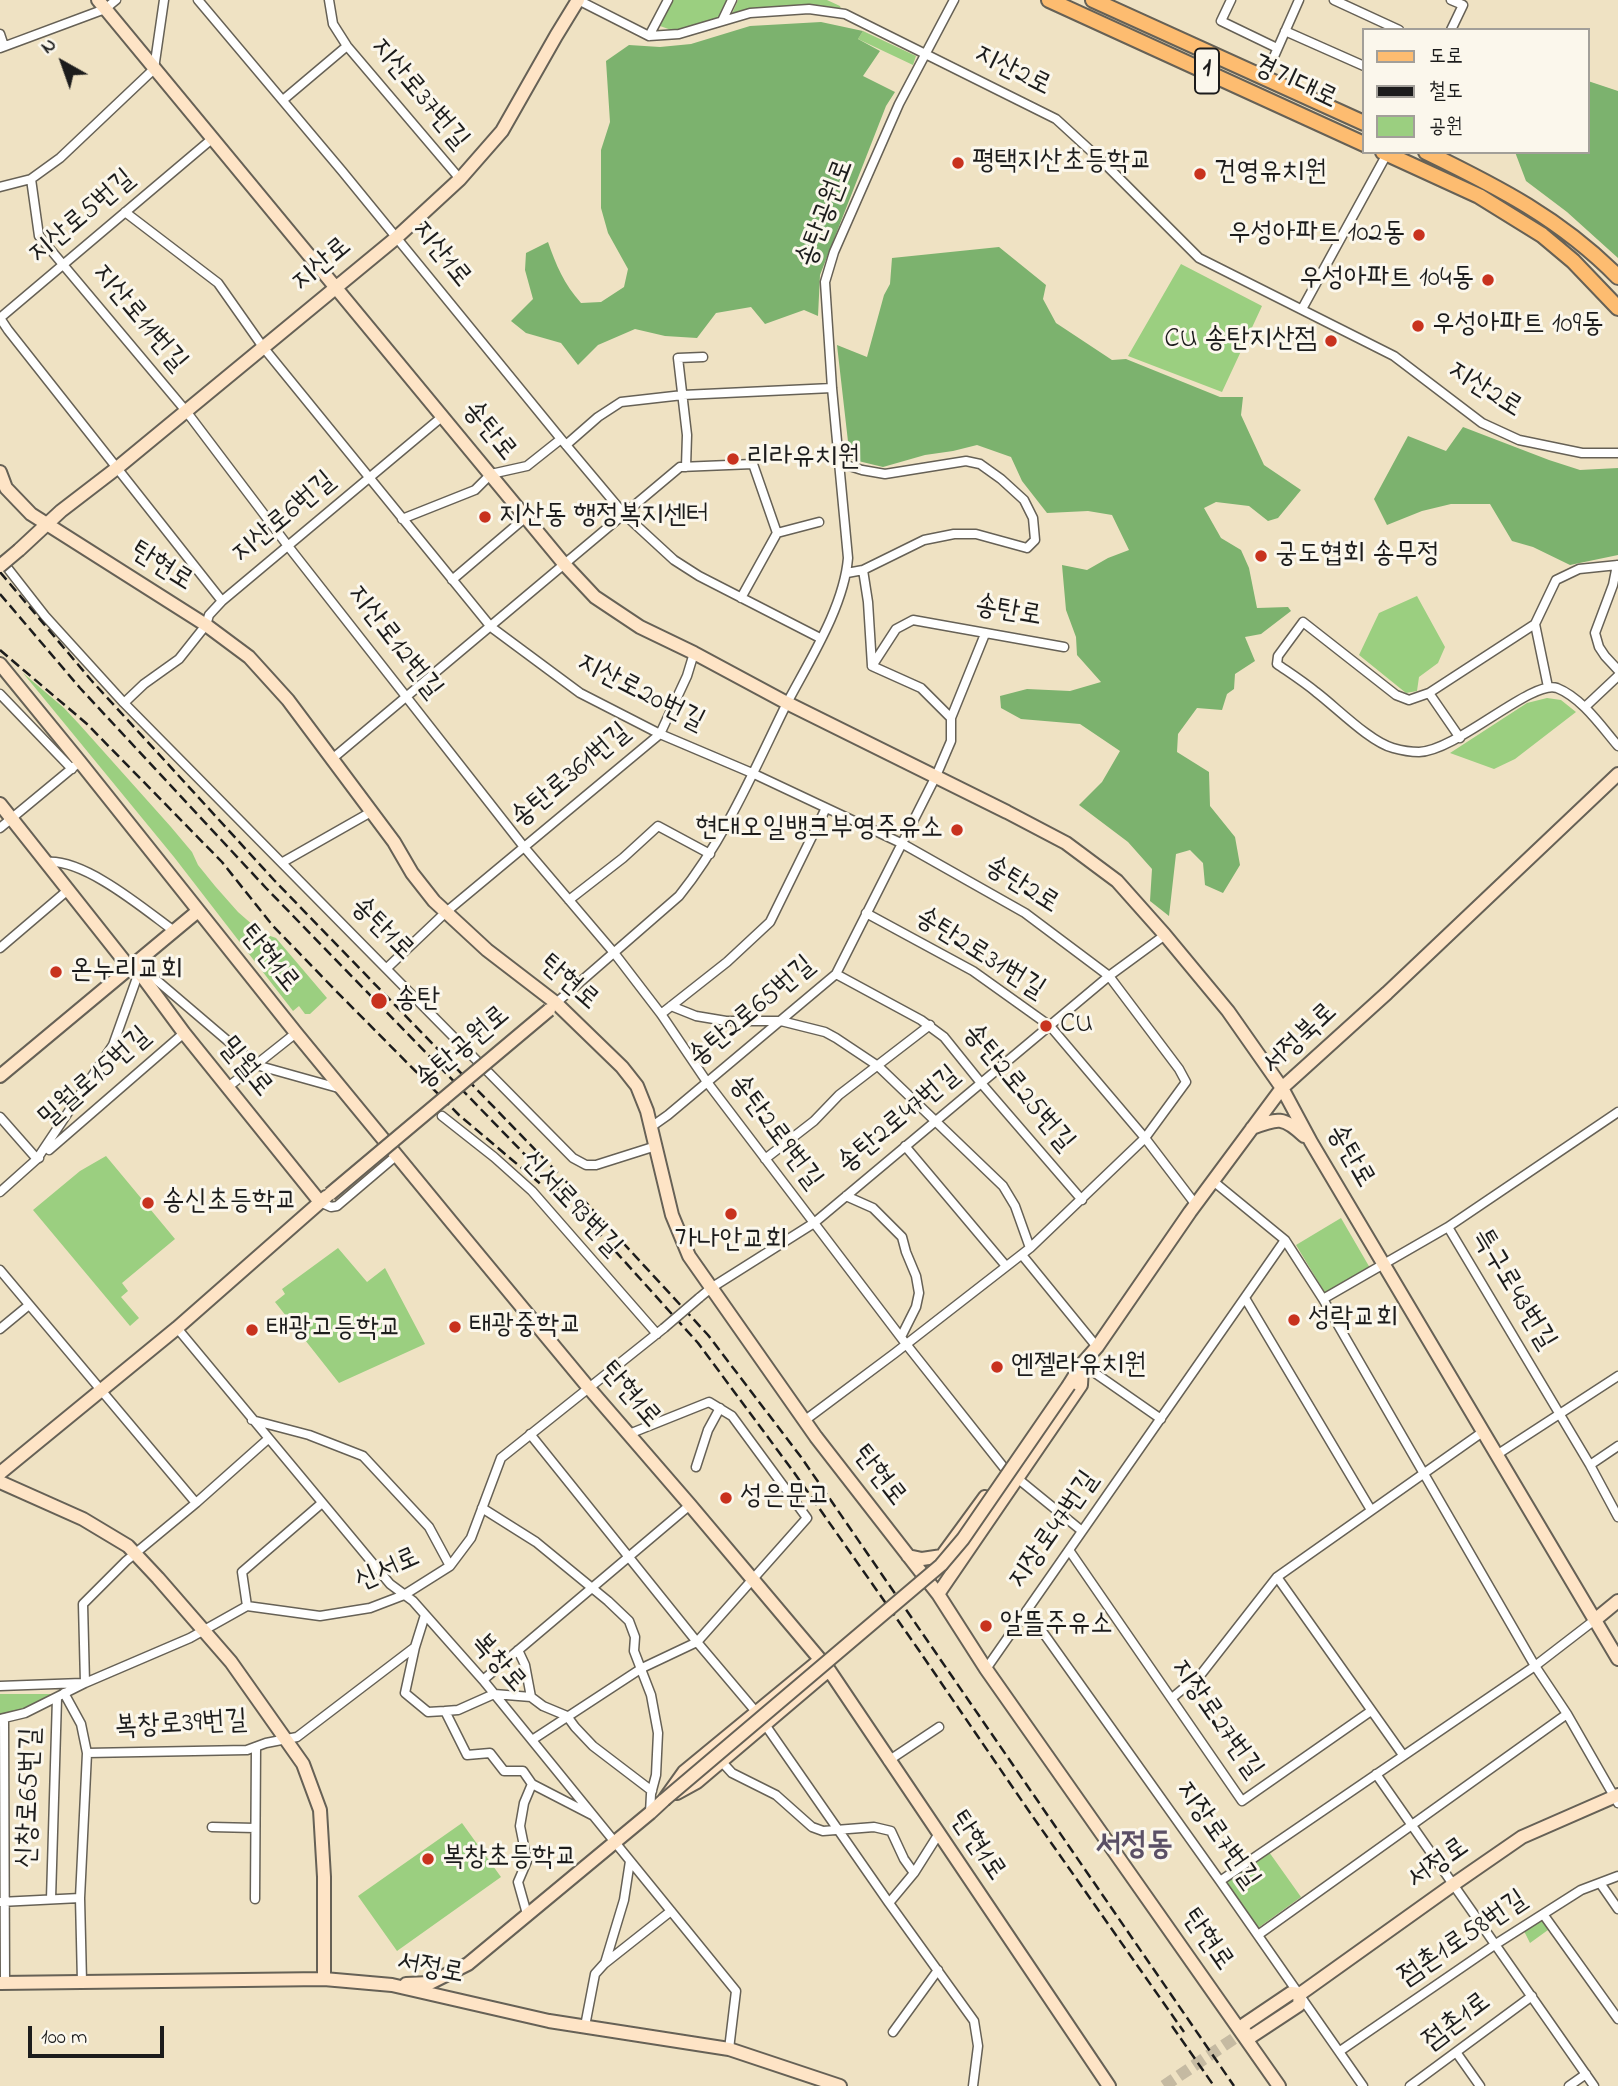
<!DOCTYPE html>
<meta charset="utf-8">
<style>
body{margin:0}
#map{position:relative;width:1618px;height:2086px;overflow:hidden;background:#efe2c3;font-family:"Indie Flower","Poor Story",sans-serif}
canvas{display:block}
.legend{position:absolute;left:1362px;top:28px;width:228px;height:126px;box-sizing:border-box;background:#fbf7ec;border:2px solid #a29f99;margin:0;padding:9px 12px;list-style:none;font-size:21px;color:#1c1c1c}
.legend li{display:flex;align-items:center;gap:14px;height:35px}
.legend b{width:35px;border:2px solid #a29f99}
.north{position:absolute;left:28px;top:28px;width:70px;height:70px;-webkit-text-stroke:5px #fbf7ec;paint-order:stroke;rotate:320deg;font-size:19px;font-weight:700;line-height:28px;text-align:center;color:#1c1c1c}
.north::after{content:'';display:block;margin:auto;width:24px;height:32px;background:#1c1c1c;clip-path:polygon(50% 0,100% 100%,50% 72%,0 100%)}
.scale{position:absolute;left:28px;top:2026px;width:136px;height:32px;box-sizing:border-box;border:4px solid #1c1c1c;border-top:0;padding-left:9px;font-size:21px;line-height:24px;white-space:nowrap;color:#1c1c1c;-webkit-text-stroke:5px #fbf7ec;paint-order:stroke}
</style>
<div id="map">
<canvas width="1618" height="2086"></canvas>
<ul class="legend">
<li><b style="height:9px;background:#fdbc70"></b>도로</li>
<li><b style="height:9px;background:#1c1c1c"></b>철도</li>
<li><b style="height:19px;background:#9bcf80"></b>공원</li>
</ul>
<div class="north">N</div>
<div class="scale">100 m</div>
</div>
<script>
const c = document.querySelector('canvas').getContext('2d');
c.lineJoin = 'round';
function fillPath(path, color) { c.fillStyle = color; c.fill(path, 'evenodd'); }
function strokePath(path, color, width, dash) { c.strokeStyle = color; c.lineWidth = width; c.lineCap = dash ? 'butt' : 'round'; c.setLineDash(dash || []); c.stroke(path); }
function write(font, color, halo, rows, align = 'center') {
  c.font = font + ' "Indie Flower","Poor Story",sans-serif'; c.lineWidth = 6; c.setLineDash([]); c.textBaseline = 'middle'; c.strokeStyle = halo; c.fillStyle = color; for (const [text, x, y, turn = 0] of rows) {
    c.save(); c.translate(x, y); c.rotate((+turn || 0) * Math.PI / 180); c.textAlign = isNaN(turn) ? turn : align; if (halo) c.strokeText(text, 0, 0); c.fillText(text, 0, 0); c.restore();
  }
}
const green = new Path2D(`
 M671 0H727L717 21 674 31 660 26 662 16Z
 M738 0H827L840 6 841 9 838 11 800 8 730 18Z
 M863 31 916 56 913 65 858 39Z
 M1181 264 1262 306 1222 392 1128 356Z
 M1417 596 1445 647 1438 663 1419 677 1417 691 1406 693 1359 655 1379 613Z
 M23 673 64 708 79 724 171 827 192 852 198 865 215 886 238 912 262 933 276 938 327 998 310 1014H305L299 1006 293 1011 174 857Z
 M1547 698 1561 700 1576 712 1515 759 1494 769 1450 753 1527 703Z
 M106 1156 175 1239 122 1283 128 1291 121 1297 139 1318 130 1326 33 1210 80 1171Z
 M1341 1218 1370 1268 1325 1293 1296 1245Z
 M338 1248 367 1282 385 1268 425 1344 339 1383 275 1302 285 1294 282 1289Z
 M0 1694H63L0 1720Z
 M462 1823 501 1877 397 1951 358 1896Z
 M1269 1852 1301 1897 1258 1928 1226 1882Z
 M1542 1919 1548 1930 1530 1943 1523 1929Z`);
const forest = new Path2D(`
 M821 22 863 31 858 39 880 51 863 76 895 92 886 106 820 275 818 316 804 310 765 324 751 307 716 313 697 338 665 336 635 329 598 345 578 365 561 343 526 333 511 321 533 299 525 270 526 253 548 242C556 265 564 284 581 303L601 302 624 287 628 269 608 233 601 208V150L610 122 606 61 629 45 660 47 691 44 750 26Z
 M1588 81 1618 91V258L1567 212 1526 181 1515 152H1588Z
 M999 247 1046 285 1043 299 1056 323 1112 360 1126 359 1220 397H1243L1241 415 1264 465 1301 490 1278 518 1268 521 1249 506 1216 502 1204 508 1221 538 1241 550 1249 568 1257 608 1288 607 1291 611 1261 634 1245 637 1255 661 1235 674 1234 689 1227 694 1222 710 1197 708 1178 734 1177 752 1209 772 1210 806 1235 837 1240 865 1223 893 1205 885 1203 863 1190 850 1176 854 1169 916 1150 901 1152 869 1128 842 1079 805 1102 782 1120 751 1080 724 1021 719 1001 708 1000 696 1027 689 1070 691 1101 682 1077 655 1076 637 1066 610 1062 565 1087 570 1108 558 1129 550 1112 515 1088 511 1047 513 1022 481 1011 457 977 445 953 451 925 455 883 467 850 459 837 345 867 357 884 295 890 284 892 258Z
 M1463 427 1549 460 1580 470 1618 468V555L1570 565 1533 547 1512 541 1490 504H1451L1422 511 1387 525 1374 499 1408 436 1446 451Z`);
const secondaryTunnel = new Path2D(`
 M1164 2086 1251 2027`);
const street = new Path2D(`
 M198 0 342 171 561 439 624 514 674 560 699 576 820 638
 M329 0 333 24 347 46 460 179
 M578 0 649 36 679 34 750 13 809 9 845 14 1056 119 1103 162 1199 258 1394 356 1482 423 1519 440 1582 453H1618
 M1231 0 1221 21 1277 48
 M1334 0 1399 30
 M722 21 732 0
 M1451 30 1463 5 1451 0
 M1285 31 1364 66
 M0 34 4 46
 M649 36 668 0
 M0 48 105 9 116 0
 M1265 77 1299 0
 M283 100 347 46
 M31 179 39 236 186 411 288 546 524 847 615 954 661 1014 707 1082 906 1344 1005 1469
 M0 187 31 179 60 158 154 69 164 0
 M125 212 218 283 263 347 491 627 580 693 660 734 752 773 903 844 1025 913 1109 976 1179 1069 1186 1082 1145 1138 1030 1248 895 1353 804 1421
 M1302 309 1388 152
 M0 318 8 330 222 601
 M0 318 213 138
 M566 445 598 417 621 402 683 395 832 388
 M840 463 862 470 885 474 966 461 980 464 1001 479 1024 500 1033 518 1035 540 1027 548 976 534H954L924 540 863 570 847 573
 M686 467 687 435 678 358 703 357
 M402 519 475 490 491 474 527 466 561 439
 M777 533 819 522
 M2 561 45 616 124 703 573 1158 586 1165H596L656 1146
 M1617 565 1613 585 1595 633 1599 647 1605 656 1618 670
 M863 570 868 602 872 666
 M452 580 526 517
 M1535 624 1556 580 1579 569 1618 565
 M1429 693 1535 624 1548 687
 M0 694 72 769
 M124 703 144 684 179 659 206 625 209 615 222 601 443 416
 M1585 707 1618 676
 M951 718 985 634
 M1460 738 1429 693 1409 700 1396 695 1303 622 1278 656 1277 664C1290 673 1304 682 1316 692 1336 707 1370 742 1393 748 1400 750 1412 752 1419 752 1457 751 1532 679 1557 688 1582 698 1601 726 1618 746
 M332 759 680 467 753 464 777 533 741 598
 M0 828 76 765
 M47 862C85 859 144 909 174 931
 M283 862 371 812
 M569 900 623 858 658 826 710 854
 M866 913 973 971 1050 1026 1145 1138 1196 1205
 M0 948 68 890
 M387 968 446 912 660 734 687 676 694 653
 M836 974 921 1020 944 1037 981 1083 1082 1200
 M556 1003 679 896C725 839 754 770 786 705 809 661 844 607 848 558L832 388 825 282 834 252 899 104 954 0
 M671 1006 696 1016 726 1021H781L825 1032 836 1038 878 1066 1003 1186 1015 1206 1030 1248
 M661 1014 727 962 770 922 826 808
 M228 1087 296 1033
 M442 1116 494 1157 532 1191 657 1334
 M0 1117 37 1159 39 1158
 M651 1127 668 1115 836 974 936 776 951 741V718L921 688 872 666 896 629 913 620 1064 647
 M905 1146 1006 1266
 M49 1150 184 1033
 M765 1159 814 1121 839 1095 930 1025
 M1213 1181 1285 1240 1323 1299 1535 1666 1567 1714 1618 1803
 M0 1192 37 1159 113 1045 139 972 154 978 256 1065 342 1089
 M846 1196 873 1208 902 1237 906 1252 916 1276 919 1293 916 1307 901 1337
 M320 1202 331 1207 337 1206 397 1155
 M1448 1227 1590 1465 1618 1517
 M1022 1255 1097 1347
 M0 1270 196 1503
 M699 1298 711 1288 814 1223 1109 976 1165 935
 M1245 1298 1371 1510
 M1323 1299 1448 1227 1618 1112
 M177 1328 390 1584 413 1601 483 1680 736 1991 729 2049
 M0 1329 29 1305
 M1082 1364 1161 1419
 M252 1420 309 1435 363 1456 429 1527 450 1566
 M530 1434 697 1642 757 1713 889 1903
 M1498 1454 1618 1376
 M1590 1465 1618 1446
 M696 1467 708 1430 720 1408
 M1017 1478 1082 1531
 M482 1508 536 1542 608 1601 629 1621 635 1637 634 1651 651 1695 658 1733 656 1775 651 1794 650 1813
 M1069 1550 1242 1801 1371 1711
 M1277 1577 1403 1755
 M247 1606 242 1572 322 1503
 M1027 1610 1220 1881 1363 2086
 M415 1647 405 1693 428 1712 445 1711
 M518 1650 525 1665 531 1697 543 1706 567 1716 575 1727 593 1746 652 1791
 M986 1669 1285 1240
 M483 1680 690 1505
 M85 1683 83 1604 126 1561 196 1503 268 1439
 M0 1686 82 1683
 M64 1693 81 1724 87 1753
 M1172 1698 1202 1673 1277 1577 1484 1431
 M0 1719 25 1713 85 1683 190 1638 247 1606 320 1616 370 1608 404 1595 450 1566 471 1538 501 1458 664 1328
 M4 1719 5 1983
 M532 1740 642 1668 697 1642 807 1518 732 1416 709 1402 629 1434
 M721 1761 732 1773 776 1795 812 1827 823 1831 874 1827 891 1831 904 1859 914 1873 889 1903 974 2021 978 2046 973 2086
 M888 1761 939 1727
 M1376 1774 1594 2086
 M532 1784 592 1815
 M212 1827 255 1828
 M914 1873 938 1835
 M1220 1881 1535 1666 1596 1619
 M1600 1883 1618 1909
 M80 1898 87 1753 247 1750 266 1743 297 1737 415 1647 425 1615
 M51 1899 57 1698
 M255 1899 256 1747
 M0 1902 80 1898 82 1982
 M527 1914 518 1882 527 1861 520 1826 524 1803 532 1784 523 1771H504L490 1753 467 1755 445 1711 458 1710 494 1694 531 1697
 M1543 1914 1618 2019
 M1258 1935 1567 1714
 M605 1963 624 1900 630 1861
 M585 2026 595 1974 604 1964 671 1911
 M893 2032 938 1970
 M1340 2051 1496 1944 1581 1890 1618 1876
 M1456 2052 1480 2086
 M1410 2086 1532 1996
 M1569 2086 1586 2074`);
const secondary = new Path2D(`
 M98 0 565 565 595 597 640 627 694 653 787 703 1007 812 1066 843 1117 881 1165 935 1228 1011 1282 1088 1311 1142 1618 1659
 M0 472 6 488 31 514 206 625 249 657 288 700 394 842 412 873 434 901 487 950 556 1003 622 1067 637 1086 647 1111 672 1215 689 1256 816 1437 938 1594 986 1669 1279 2086
 M19 550 61 511 117 468 396 238 460 179 502 131 556 36 578 0
 M0 664 80 762 296 1033 453 1224 588 1387 690 1505 829 1670 1109 2086
 M0 804 129 967 139 972 184 1033 320 1202
 M0 1076 198 911
 M1252 1128C1278 1118 1283 1116 1304 1136
 M1069 1385 1082 1364 1097 1347 1190 1212 1282 1088 1387 993 1618 774
 M0 1473 177 1328 326 1197
 M0 1482 83 1519 128 1546 158 1578 231 1662 303 1764 320 1810 324 1877V1979
 M944 1553 985 1497
 M908 1556 922 1559 942 1556
 M938 1594 1081 1385 1082 1368
 M1596 1619 1618 1601
 M677 1793 697 1782 829 1670
 M0 1983 324 1979 392 1985 549 2021 729 2049 840 2086
 M406 1984 430 1983 468 1964 650 1813 664 1800 684 1772 820 1660
 M1300 1994 1299 2005 1252 2036 1242 2033 1245 2024 1291 1993 1300 1994 1454 1884 1522 1837 1618 1795`);
const primary = new Path2D(`
 M1049 0 1364 144
 M1093 0 1364 123
 M1383 152 1479 196 1542 235 1573 261 1618 308
 M1426 152C1498 187 1561 219 1618 277`);
const rail = new Path2D(`
 M0 572 91 680 274 880 579 1195 708 1335 801 1457 1234 2086
 M0 594 80 688 266 888 571 1202 698 1343 793 1471 918 1649 1033 1817 1184 2032
 M0 650 87 724 222 862 273 926 336 991 459 1115 543 1186
 M1172 2026 1214 2086`);
const streetBridge = new Path2D(`
 M664 1328 699 1298`);
const secondaryBridge = new Path2D(`
 M0 566 19 550
 M330 1194 549 1010
 M664 1800 941 1565 963 1539 1069 1385`);
const markers = [
 [958,163,7,"#c8321e"],
 [1200,174,7,"#c8321e"],
 [1419,235,7,"#c8321e"],
 [1488,280,7,"#c8321e"],
 [1418,326,7,"#c8321e"],
 [1331,341,7,"#c8321e"],
 [733,459,7,"#c8321e"],
 [485,517,7,"#c8321e"],
 [1261,556,7,"#c8321e"],
 [957,830,7,"#c8321e"],
 [56,972,7,"#c8321e"],
 [379,1001,9,"#c8321e"],
 [1046,1026,7,"#c8321e"],
 [148,1203,7,"#c8321e"],
 [731,1214,7,"#c8321e"],
 [1294,1320,7,"#c8321e"],
 [455,1327,7,"#c8321e"],
 [252,1330,7,"#c8321e"],
 [997,1367,7,"#c8321e"],
 [726,1498,7,"#c8321e"],
 [986,1626,7,"#c8321e"],
 [428,1859,7,"#c8321e"]
];
const shields = [
 [1207,71,24]
];
const shieldNames = [
 ["1",1207,71]
];
const streetNames = [
 ["지산2로",1012,72,26],
 ["경기대로",1294,84,25],
 ["지산로37번길",418,95,50],
 ["송탄공원로",827,214,-69],
 ["지산로5번길",83,218,-40],
 ["지산1로",440,255,51],
 ["지산로",323,266,-40],
 ["지산로11번길",138,319,50],
 ["지산2로",1484,391,32],
 ["송탄로",488,432,51],
 ["지산로6번길",285,519,-40],
 ["탄현로",161,568,32],
 ["송탄로",1008,613,10],
 ["지산로12번길",393,643,52],
 ["지산로20번길",640,694,27],
 ["송탄로361번길",572,777,-40],
 ["송탄2로",1021,887,32],
 ["송탄1로",381,930,45],
 ["송탄2로31번길",979,955,32],
 ["탄현1로",268,960,51],
 ["탄현로",568,984,41],
 ["송탄2로65번길",753,1013,-40],
 ["서정북로",1301,1040,-43],
 ["송탄공원로",464,1049,-40],
 ["밀월로",244,1068,51],
 ["밀월로15번길",96,1079,-41],
 ["송탄2로25번길",1017,1089,50],
 ["송탄2로47번길",900,1121,-40],
 ["송탄2로9번길",774,1133,53],
 ["송탄로",1349,1157,60],
 ["신서로93번길",570,1205,47],
 ["특구로43번길",1512,1290,59],
 ["탄현1로",629,1396,49],
 ["탄현로",878,1477,52],
 ["지장로47번길",1055,1531,-55],
 ["신서로",388,1571,-24],
 ["복창로",497,1664,49],
 ["지장로27번길",1215,1720,55],
 ["복창로39번길",181,1726,-3],
 ["신창로65번길",31,1798,-88],
 ["지장로7번길",1216,1836,55],
 ["탄현1로",976,1847,56],
 ["서정로",1439,1865,-35],
 ["점촌1로58번길",1464,1940,-34],
 ["탄현로",1206,1941,55],
 ["서정로",430,1970,11],
 ["점촌1로",1458,2023,-37]
];
const poiNames = [
 ["평택지산초등학교",972,163],
 ["건영유치원",1214,174],
 ["우성아파트 102동",1405,235,"right"],
 ["우성아파트 104동",1474,280,"right"],
 ["우성아파트 109동",1432,326],
 ["CU 송탄지산점",1317,341,"right"],
 ["리라유치원",747,459],
 ["지산동 행정복지센터",499,517],
 ["궁도협회 송무정",1275,556],
 ["현대오일뱅크부영주유소",943,830,"right"],
 ["온누리교회",70,972],
 ["송탄",395,1001],
 ["CU",1060,1026],
 ["송신초등학교",162,1203],
 ["가나안교회",731,1242,"center"],
 ["성락교회",1308,1320],
 ["태광중학교",469,1327],
 ["태광고등학교",266,1330],
 ["엔젤라유치원",1011,1367],
 ["성은문고",740,1498],
 ["알뜰주유소",1000,1626],
 ["복창초등학교",442,1859]
];
const quarterNames = [
 ["서정동",1134,1848]
];
fillPath(green, '#9bcf80');
fillPath(forest, '#7cb26e');
strokePath(secondaryTunnel, '#c5baa2', 12, [12, 6]);
strokePath(street, '#666156', 11);
strokePath(secondary, '#666156', 16);
strokePath(primary, '#666156', 18);
strokePath(street, '#fff', 8);
strokePath(secondary, '#fee4c6', 12);
strokePath(primary, '#fdbc70', 14);
strokePath(rail, '#1c1c1c', 2.5, [10, 5]);
strokePath(streetBridge, '#666156', 11, []);
strokePath(secondaryBridge, '#666156', 16, []);
strokePath(streetBridge, '#fff', 8);
strokePath(secondaryBridge, '#fee4c6', 12);
for (const [x, y, r, color] of markers) { const dot = new Path2D(); dot.arc(x, y, r, 0, 2 * Math.PI); c.fillStyle = color; c.fill(dot); strokePath(dot, '#fbf7ec', 2.5); }
for (const [x, y, w] of shields) { const box = new Path2D(); box.roundRect(x - w / 2, y - 22.5, w, 45, 5); c.fillStyle = '#fbf7ec'; c.fill(box); strokePath(box, '#1c1c1c', 2); }
write('bold 26px', '#1c1c1c', null, shieldNames);
write('28px', '#1c1c1c', '#fbf7ec', streetNames);
write('28px', '#1c1c1c', '#fbf7ec', poiNames, 'left');
write('bold 32px', '#5b5066', '#fbf7ec', quarterNames);
</script>
